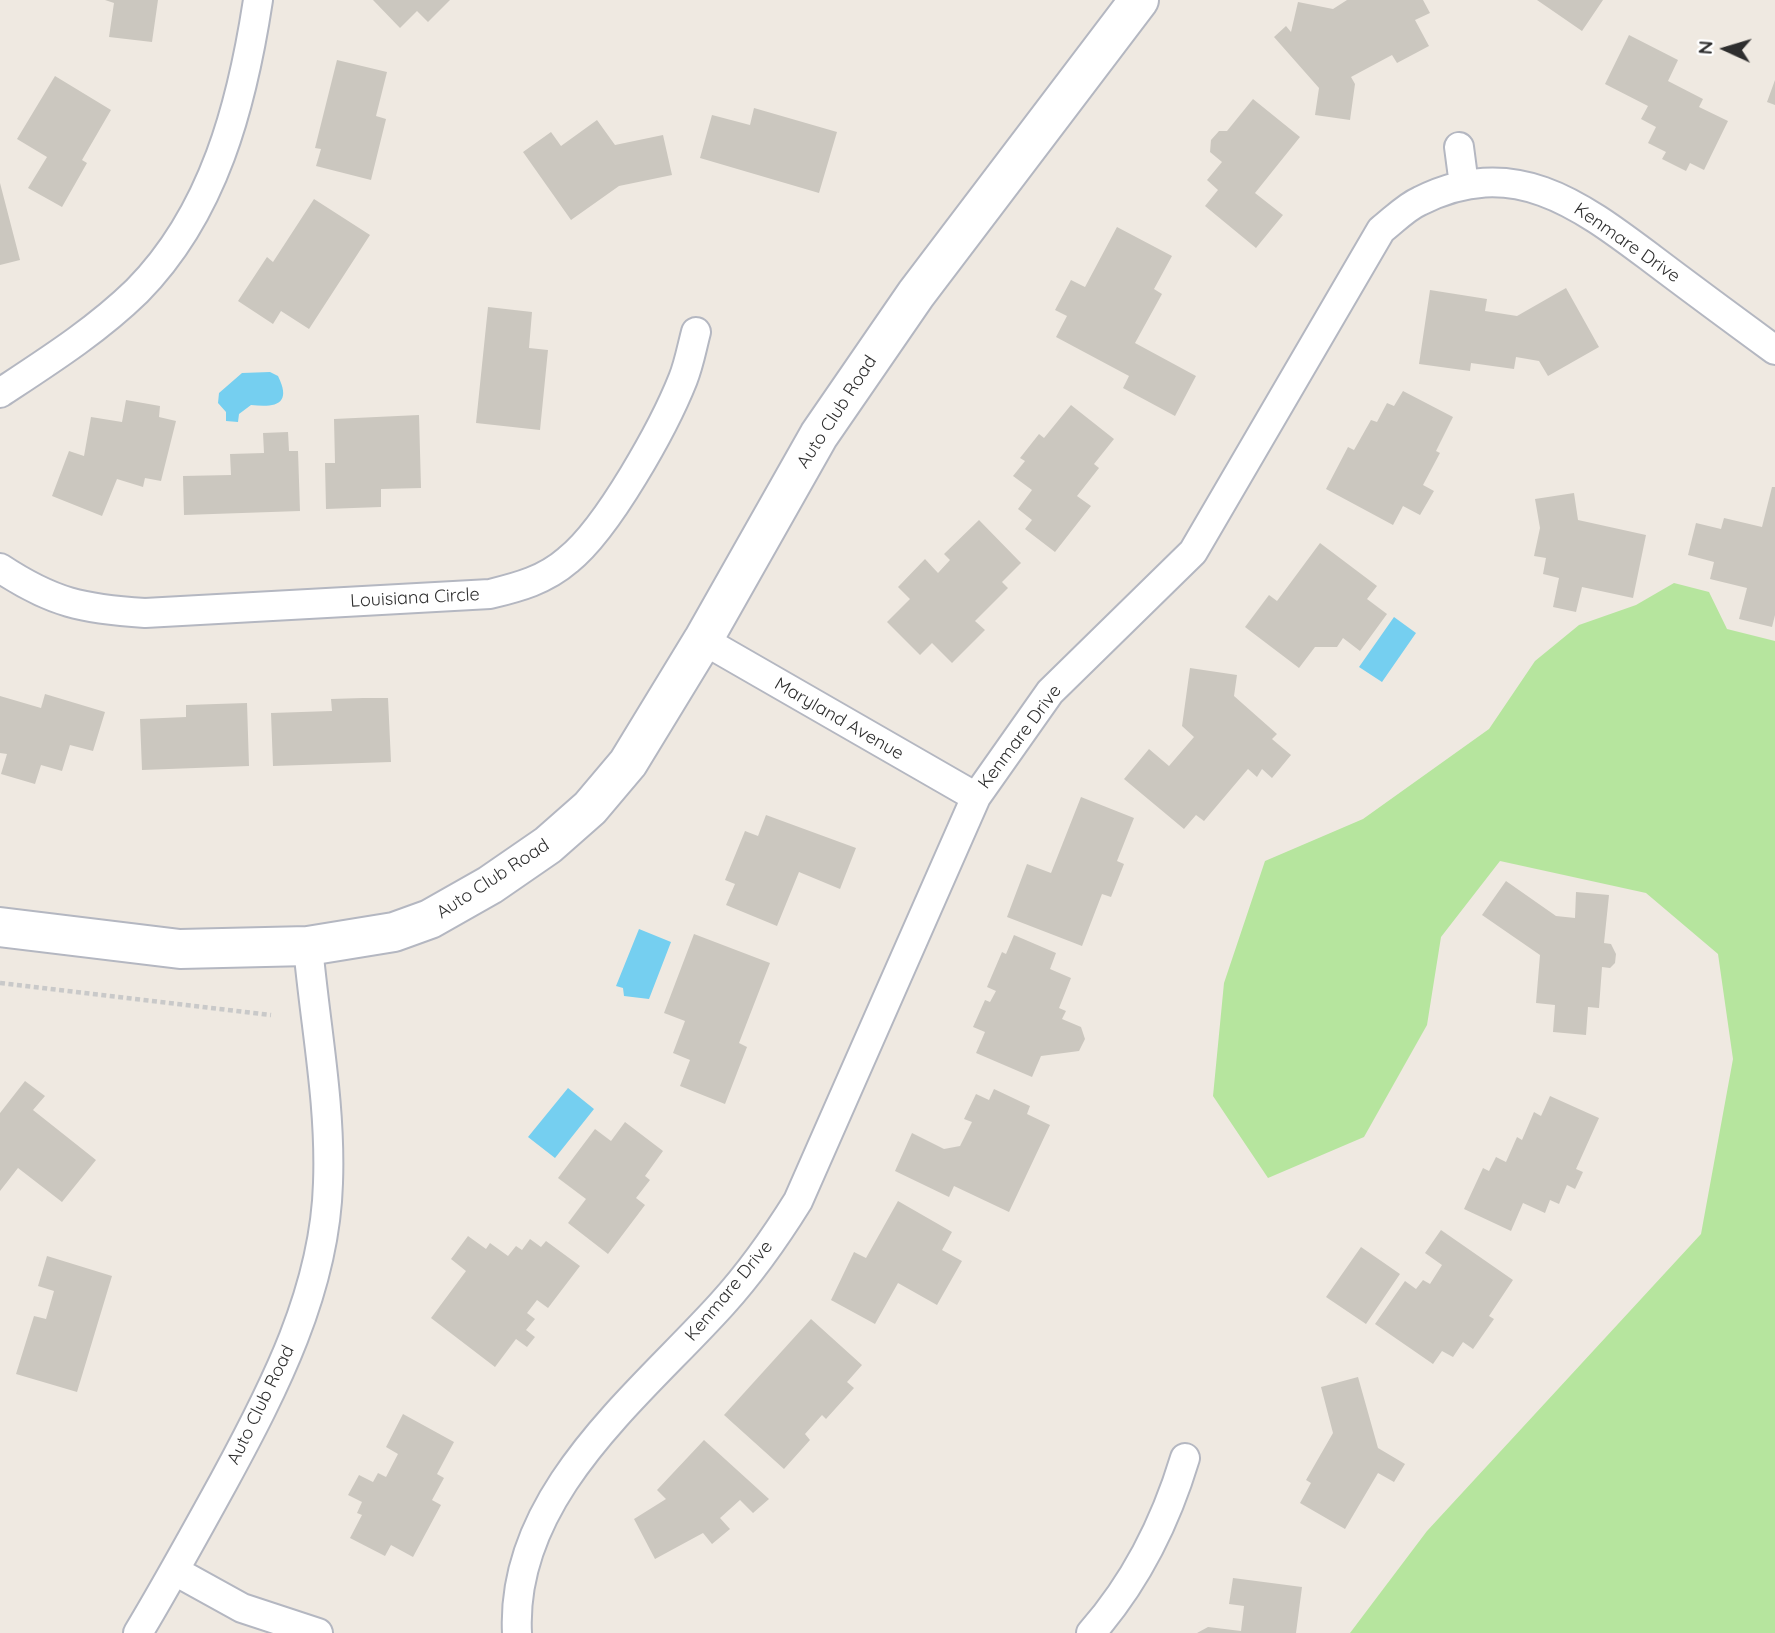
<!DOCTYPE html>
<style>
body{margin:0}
#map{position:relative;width:1775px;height:1633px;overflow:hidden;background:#efe9e1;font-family:Quicksand,sans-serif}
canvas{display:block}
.north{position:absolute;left:1691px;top:14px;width:70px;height:70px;-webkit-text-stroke:5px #fff;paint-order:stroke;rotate:274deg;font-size:19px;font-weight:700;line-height:28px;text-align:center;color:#2e2e2e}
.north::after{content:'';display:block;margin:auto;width:24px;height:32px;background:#2e2e2e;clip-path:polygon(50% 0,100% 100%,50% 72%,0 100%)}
</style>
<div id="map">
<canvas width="1775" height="1633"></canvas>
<div class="north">N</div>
</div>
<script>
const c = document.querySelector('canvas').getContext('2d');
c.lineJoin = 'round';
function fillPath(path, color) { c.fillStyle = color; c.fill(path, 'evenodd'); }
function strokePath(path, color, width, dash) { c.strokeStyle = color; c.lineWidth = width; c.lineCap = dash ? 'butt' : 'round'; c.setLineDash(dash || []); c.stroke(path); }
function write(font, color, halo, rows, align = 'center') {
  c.font = font + ' Quicksand,sans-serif'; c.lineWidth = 5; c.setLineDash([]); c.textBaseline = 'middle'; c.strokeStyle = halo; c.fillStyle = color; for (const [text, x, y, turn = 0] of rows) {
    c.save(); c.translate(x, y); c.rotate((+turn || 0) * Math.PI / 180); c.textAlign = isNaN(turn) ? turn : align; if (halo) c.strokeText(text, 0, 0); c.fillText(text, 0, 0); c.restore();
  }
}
const green = new Path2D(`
 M1674 583 1709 592 1727 629 1775 641V1633H1350L1427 1531 1701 1234 1733 1059 1718 954 1646 893 1500 861 1441 937 1427 1025 1364 1137 1268 1178 1213 1096 1224 983 1265 861 1363 819 1489 729 1535 661 1579 625 1636 605Z`);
const water = new Path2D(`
 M270 372 278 376C292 404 276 408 251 405L239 414 238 422 226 421V412L218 403 219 393 242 373Z
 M1394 617 1416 633 1382 682 1359 667Z
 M639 929 671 942 649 999 624 996 623 988 616 986Z
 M568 1088 594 1109 555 1158 528 1137Z`);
const building = new Path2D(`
 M105 0H158L152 42 109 37 114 3Z
 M373 0H450L428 22 417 11 400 28Z
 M1347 0H1423L1430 13 1415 20 1429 46 1397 63 1392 55 1351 77 1355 84 1350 120 1315 115 1319 88 1274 37 1286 26 1291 32 1298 2 1333 9Z
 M1537 0H1603L1582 31Z
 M1629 35 1678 60 1668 81 1703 99 1699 107 1728 121 1704 170 1690 163 1686 171 1662 159 1666 152 1648 143 1656 127 1641 119 1648 106 1605 84Z
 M337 60 387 72 376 116 386 119 371 180 316 166 321 149 315 148Z
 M55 76 111 110 82 160 87 163 62 207 28 188 47 157 17 139Z
 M1775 80V105L1767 102Z
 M1253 99 1300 137 1255 193 1283 215 1256 248 1205 206 1218 190 1207 180 1222 162 1210 152 1211 140 1219 131H1227Z
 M754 108 837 132 819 193 700 158 712 115 750 125Z
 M597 120 615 145 663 135 672 175 619 186 571 220 523 152 551 132 561 146Z
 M0 183 20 260 0 265Z
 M314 199 370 235 309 329 281 311 273 324 238 301 267 257 273 262Z
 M1117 227 1172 256 1154 289 1162 294 1135 343 1196 376 1175 416 1123 388 1129 376 1056 337 1067 316 1055 310 1071 280 1085 287Z
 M1566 288 1599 347 1548 376 1539 361 1516 357 1514 369 1471 363 1470 371 1419 364 1430 290 1487 299 1485 311 1517 316Z
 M488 307 532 312 529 348 548 350 540 430 476 423Z
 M1403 391 1453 417 1436 451 1440 453 1423 485 1434 491 1420 515 1403 506 1393 525 1326 489 1348 447 1354 450 1371 420 1377 422 1387 403 1394 406Z
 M126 400 160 406 159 417 176 421 161 481 145 478 143 487 117 479 102 516 52 496 69 451 84 456 91 417 122 422Z
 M1071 405 1114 439 1094 464 1099 468 1077 496 1091 506 1055 552 1025 529 1032 520 1018 509 1032 490 1013 476 1025 461 1020 458 1039 434 1044 438Z
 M419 415 421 488 381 489V507L326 509 325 463H335L334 419Z
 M288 432 289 451H298L300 511 184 515 183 476 231 475 230 454 264 453 263 433Z
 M1772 487H1775V615L1772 627 1739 619 1747 588 1710 579 1714 562 1688 555 1696 523 1721 529 1724 518 1762 527Z
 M1574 493 1578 520 1646 535 1633 598 1582 587 1576 612 1553 607 1559 578 1543 574 1546 558 1534 556 1540 528 1535 499Z
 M979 520 1021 563 1002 582 1008 588 975 621 985 630 952 663 932 643 920 655 887 622 910 599 898 587 925 559 938 573 950 560 944 554Z
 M1320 543 1377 586 1367 599 1387 614 1360 651 1343 638 1337 647H1315L1299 668 1245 627 1269 595 1277 601Z
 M1190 668 1237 675 1234 696 1277 734 1272 739 1291 755 1272 778 1262 769 1257 777 1248 769 1204 821 1196 815 1184 829 1124 779 1149 749 1169 766 1194 737 1182 726Z
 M45 694 105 712 93 751 70 745 62 771 41 765 35 784 1 774 7 754 0 753V696L41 708Z
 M363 698H388L391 762 273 766 271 713 332 711 331 699Z
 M247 703 249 766 142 770 140 719 186 717V705Z
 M1081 797 1134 818 1117 861 1124 864 1111 897 1102 894 1082 946 1007 917 1027 864 1051 873Z
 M766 815 856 848 840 889 799 872 777 926 726 905 735 884 725 880 745 831 758 836Z
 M1506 881 1556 916 1575 918 1576 892 1609 895 1604 943 1611 944 1616 954 1615 963 1610 968 1602 967 1599 1008 1588 1007 1586 1035 1553 1032 1555 1005 1536 1003 1540 955 1482 915Z
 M694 934 770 963 739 1043 747 1047 725 1104 680 1086 690 1060 673 1053 685 1021 664 1013Z
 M1014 935 1056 953 1050 969 1071 978 1059 1008 1066 1011 1062 1019 1081 1027 1085 1039 1079 1051 1041 1056 1032 1077 976 1053 985 1032 973 1027 985 1000 990 1002 996 991 987 987 1002 952 1006 954Z
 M25 1081 45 1096 33 1110 96 1160 62 1202 18 1168 0 1191V1113Z
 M994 1089 1030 1106 1027 1114 1050 1125 1009 1212 954 1186 949 1197 895 1171 912 1133 944 1149 960 1146 972 1122 964 1119 976 1094 989 1100Z
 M1550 1096 1599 1118 1576 1169 1583 1172 1575 1189 1567 1185 1559 1204 1550 1200 1545 1213 1523 1203 1511 1231 1464 1209 1483 1168 1489 1171 1496 1157 1506 1162 1517 1137 1522 1140 1534 1112 1541 1116Z
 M625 1122 663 1151 645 1176 650 1180 636 1198 645 1205 608 1254 568 1223 586 1199 558 1178 595 1129 611 1141Z
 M898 1201 952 1232 942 1250 962 1261 937 1305 898 1283 875 1324 831 1300 854 1252 866 1258Z
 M1441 1230 1513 1280 1489 1316 1494 1319 1473 1349 1463 1342 1453 1357 1442 1351 1433 1364 1375 1324 1405 1281 1416 1289 1423 1280 1430 1284 1442 1265 1425 1253Z
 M468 1236 486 1249 490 1243 508 1256 516 1246 522 1250 530 1239 541 1247 546 1241 580 1266 548 1308 537 1300 527 1313 535 1319 526 1330 535 1337 527 1347 516 1339 495 1367 431 1318 466 1271 451 1259Z
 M1361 1247 1400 1274 1366 1324 1326 1297Z
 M47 1256 112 1276 77 1392 16 1374 34 1316 46 1319 54 1291 38 1286Z
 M811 1319 862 1365 847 1382 854 1388 826 1419 822 1415 805 1434 810 1440 784 1469 724 1415Z
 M1358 1377 1378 1448 1405 1464 1394 1482 1378 1473 1345 1529 1300 1503 1311 1483 1306 1480 1333 1433 1321 1387Z
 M403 1414 454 1442 437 1474 444 1478 432 1500 441 1505 413 1557 391 1545 385 1556 350 1538 362 1515 357 1513 362 1502 348 1495 359 1475 373 1482 378 1473 386 1477 398 1454 386 1447Z
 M704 1440 769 1499 753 1513 740 1500 720 1518 730 1529 712 1544 703 1533 655 1559 634 1519 666 1499 657 1490Z
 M1233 1578 1302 1587 1296 1633H1197L1208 1627 1241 1631 1244 1606 1229 1604Z`);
const path = new Path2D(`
 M0 983 271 1015`);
const street = new Path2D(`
 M1459 147 1464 185
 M0 393C47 362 96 331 137 291 214 213 242 105 258 0
 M0 568C53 603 83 609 145 613L490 594C519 587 545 580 568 560 608 528 664 427 683 379 689 364 692 347 696 332
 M703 640 976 797
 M175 1571 242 1608 318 1633
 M138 1633C168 1583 196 1532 224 1481 274 1389 325 1290 328 1183 331 1103 315 1025 308 946
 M517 1633C510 1495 639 1396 722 1304 751 1272 775 1238 798 1201L976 797 1050 692 1193 552 1381 230C1394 220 1406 207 1420 201 1513 154 1579 204 1651 258 1692 289 1734 320 1775 350
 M1091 1633C1135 1583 1166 1521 1185 1458`);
const secondary = new Path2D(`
 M0 927 180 949 308 946 394 932 430 919 490 885 548 845 590 808 628 763 703 640 819 435 916 294 1139 0`);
const streetNames = [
 ["Kenmare Drive",1627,243,35],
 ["Auto Club Road",837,412,-57],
 ["Louisiana Circle",415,598,-3],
 ["Maryland Avenue",839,719,30],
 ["Kenmare Drive",1020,737,-53],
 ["Auto Club Road",493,879,-33],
 ["Kenmare Drive",729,1291,-50],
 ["Auto Club Road",261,1405,-64]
];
fillPath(green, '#b6e59e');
fillPath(water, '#75cff0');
fillPath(building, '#cbc7bf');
strokePath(street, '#b4b7c1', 32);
strokePath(secondary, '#b4b7c1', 42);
strokePath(path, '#c9c9c9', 4.5, [5, 3.5]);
strokePath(street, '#fff', 28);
strokePath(secondary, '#fff', 38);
write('18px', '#2e2e2e', '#fff', streetNames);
</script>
